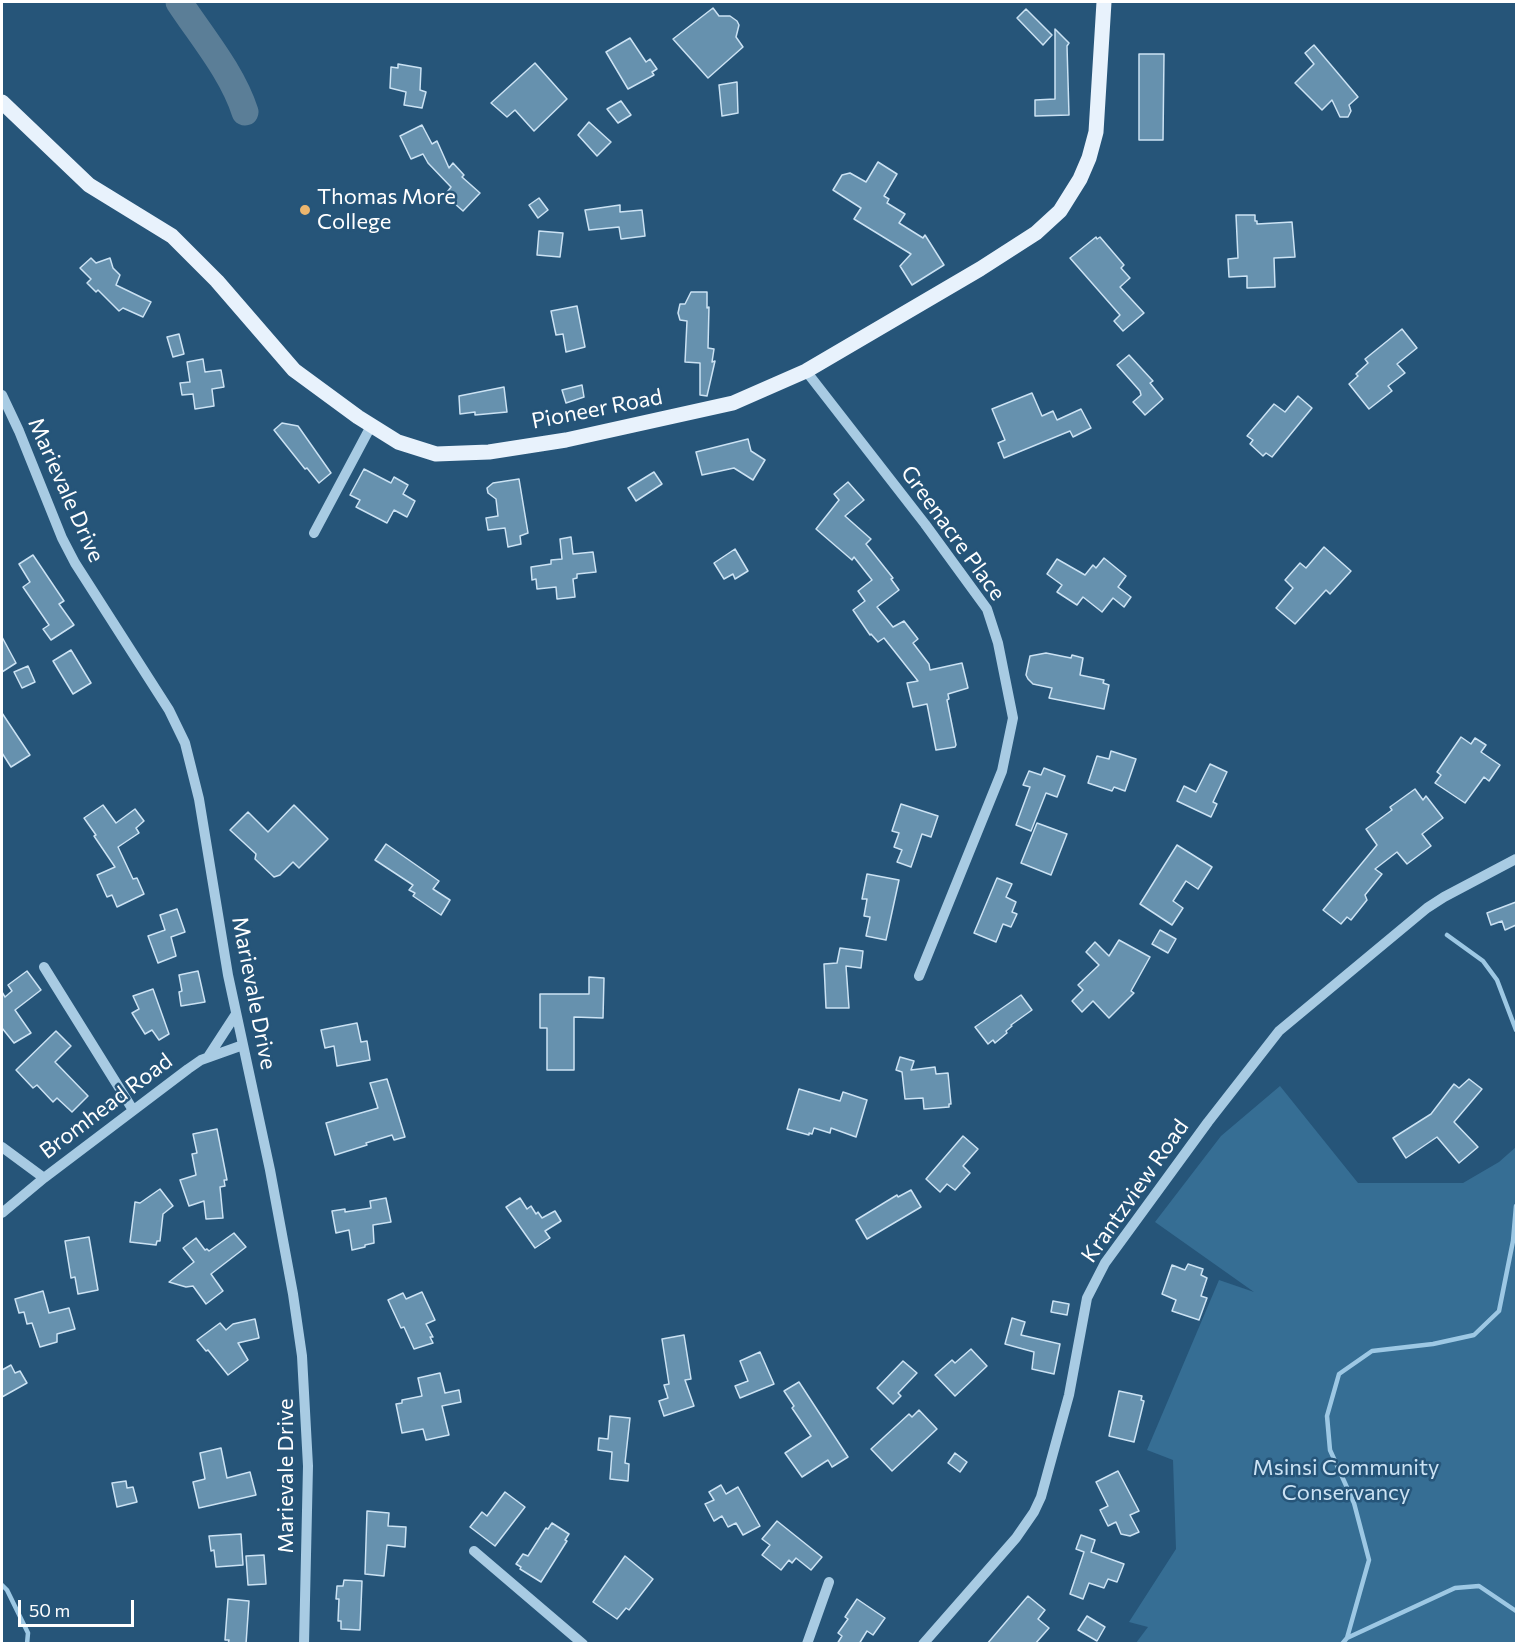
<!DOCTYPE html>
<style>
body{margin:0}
#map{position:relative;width:1518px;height:1645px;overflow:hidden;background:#265579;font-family:Commissioner,sans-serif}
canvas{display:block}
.frame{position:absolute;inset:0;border:3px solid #fff;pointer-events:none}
.scale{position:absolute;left:18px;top:1600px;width:116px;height:27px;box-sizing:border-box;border:3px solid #fff;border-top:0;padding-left:8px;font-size:18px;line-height:21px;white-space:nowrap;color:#fff;-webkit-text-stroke:4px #265579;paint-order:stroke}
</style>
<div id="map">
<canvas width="1518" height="1645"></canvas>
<div class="frame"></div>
<div class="scale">50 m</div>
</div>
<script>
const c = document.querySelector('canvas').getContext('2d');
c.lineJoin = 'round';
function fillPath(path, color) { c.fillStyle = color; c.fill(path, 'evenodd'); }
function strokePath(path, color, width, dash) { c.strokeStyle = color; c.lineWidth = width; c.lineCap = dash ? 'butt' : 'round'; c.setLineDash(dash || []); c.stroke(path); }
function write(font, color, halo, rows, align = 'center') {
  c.font = font + ' Commissioner,sans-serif'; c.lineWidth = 5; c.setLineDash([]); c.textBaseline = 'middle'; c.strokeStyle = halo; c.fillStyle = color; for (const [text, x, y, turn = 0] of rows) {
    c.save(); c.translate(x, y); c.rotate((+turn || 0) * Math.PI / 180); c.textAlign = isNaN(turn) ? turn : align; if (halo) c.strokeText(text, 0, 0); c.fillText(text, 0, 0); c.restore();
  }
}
const green = new Path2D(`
 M1280 1086 1358 1183H1463L1499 1162 1516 1147V1643H1136L1148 1627 1129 1622 1176 1549 1173 1460 1147 1450 1219 1280 1254 1292 1155 1222 1221 1136Z`);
const stream = new Path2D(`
 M1447 935 1483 961 1497 980 1516 1030
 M2 1585 7 1590 28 1633 27 1644
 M1347 1638 1455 1588 1479 1586 1516 1611
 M1342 1644 1347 1638 1369 1560 1354 1503 1330 1450 1327 1416 1339 1374 1372 1351 1433 1344 1474 1335 1499 1311 1513 1241 1516 1206`);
const river = new Path2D(`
 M179 2C202 37 232 72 245 112`);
const building = new Path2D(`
 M713 8 719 16H730L737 21 739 25 736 37 743 47 708 78 673 39Z
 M1026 9 1052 35 1043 45 1017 18Z
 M1055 29 1069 43 1067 46 1069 115 1035 116V100L1055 99Z
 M630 38 646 62 650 59 657 69 652 72 654 75 628 89 606 52Z
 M1314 45 1358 97 1349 105 1351 111 1348 117H1340L1332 100 1322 110 1295 83 1314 64 1305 53Z
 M1139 54H1164L1163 140H1139Z
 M535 63 567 99 534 131 515 110 507 117 491 103Z
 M398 64 421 68 420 90 426 92 422 108 404 105 406 92 390 88 391 67 398 68Z
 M737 82 738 113 722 116 719 85Z
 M621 101 631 115 618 123 607 109Z
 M589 122 611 142 597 156 578 135Z
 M422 125 432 144 437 141 449 168 453 163 464 175 462 177 480 193 463 211 445 195 451 187 428 163 423 154 411 159 400 136Z
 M878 162 897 174 884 196 889 199 887 203 905 214 899 223 923 238 925 235 944 265 912 285 900 266 911 254 854 219 861 208 833 190 842 175 850 173 866 182Z
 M539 198 548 210 538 218 529 205Z
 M620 205V212L642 210 645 236 621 239 619 227 589 230 585 210Z
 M1236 215H1255V221H1257V224L1292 222 1295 257 1274 258 1275 287 1247 288V276L1229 277 1228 259 1238 258Z
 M539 231 563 233 560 257 537 255Z
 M1096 237 1097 239 1100 237 1124 265 1121 268 1130 278 1120 287 1144 313 1123 331 1114 321 1120 315 1070 258Z
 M91 258 96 263 110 258 113 268 120 275 116 285 151 302 143 317 123 308 119 311 98 290 96 292 87 283 91 279 80 268Z
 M691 292H707V308L709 307 708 348 714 349 712 362 715 361 707 396 700 395V363L685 362 687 321 680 320 678 313 680 304H685Z
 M577 306 585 347 566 352 563 334 556 335 551 311Z
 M1402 329 1417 348 1397 364 1405 373 1388 386 1392 391 1369 409 1349 384 1358 376 1356 374 1368 363 1365 359Z
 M179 334 184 354 173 357 167 337Z
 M1129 355 1153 381 1150 383 1163 399 1145 415 1133 402 1141 395 1140 391 1117 365Z
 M203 359 205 372 221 370 224 387 212 389 214 406 195 409 193 394 182 395 180 383 190 382 187 362Z
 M582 385 584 397 566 403 562 390Z
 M504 387 507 412 475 415V412L460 414 459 396Z
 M1032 393 1042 416 1053 411 1057 420 1081 409 1091 428 1073 437 1070 431 1004 458 998 443 1005 440 992 409Z
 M1298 396 1312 408 1272 457 1266 453 1263 456 1250 444 1253 440 1247 436 1274 404 1285 412Z
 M282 423 298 426 331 473 319 483 307 468 305 469 274 430Z
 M748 439 751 451 765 460 753 480 734 468 702 475 696 452Z
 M364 469 391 483 394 477 408 485 403 494 415 501 407 517 394 510 387 523 356 507 360 500 350 495Z
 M654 472 662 484 636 501 628 488Z
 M519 479 528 533 520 536 521 544 508 547 505 528 488 530 486 518 498 516 496 499 488 493 487 488 493 483Z
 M848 482 864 500 845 516 871 539 866 544 893 578 891 579 899 590 877 607 893 627 904 621 918 639 913 643 929 664 930 670 962 663 968 688 948 694 949 699 947 700 956 745 955 747 936 750 927 704 913 707 907 683 918 681 884 638 878 642 871 634 870 635 853 610 865 601 858 591 872 580 854 557 852 560 816 529 839 500 834 494Z
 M571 537 573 554 593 552 596 572 577 574V578L573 579 575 597 557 599 556 587 537 589 536 579 532 580 531 567 551 564V560L562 559 560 539Z
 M1324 547 1351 571 1330 594 1326 590 1295 624 1276 608 1293 588 1285 580 1300 563 1306 568Z
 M735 549 748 571 735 579 733 574 724 579 714 563Z
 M33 555 64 601 59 604 74 625 51 640 43 629 49 625 23 587 30 582 19 564Z
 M1104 558 1126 576 1118 587 1131 597 1124 607 1113 598 1102 612 1083 597 1077 605 1057 592 1062 585 1047 574 1057 559 1085 575 1093 565 1096 568Z
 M2 637 16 663 2 672Z
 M71 650 91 683 73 694 53 661Z
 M1046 653 1071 658 1072 655 1083 658 1080 675 1104 680 1103 683 1109 685 1104 709 1049 698 1052 688 1033 684 1028 679 1026 675 1030 656Z
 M28 666 35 682 22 688 14 672Z
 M2 713 30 755 11 767 2 753Z
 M1461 737 1471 744 1475 738 1486 745 1481 752 1500 765 1489 781 1484 777 1465 803 1435 783 1441 775 1437 772Z
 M1111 751 1136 759 1125 791 1114 787 1112 791 1088 783 1097 756 1109 759Z
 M1210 764 1227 772 1213 802 1217 804 1211 817 1177 801 1184 786 1196 792Z
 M1044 768 1065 776 1057 797 1046 793 1031 831 1016 825 1030 787 1023 785 1029 771 1041 775Z
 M1415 789 1423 800 1426 796 1443 818 1422 834 1431 846 1407 864 1397 852 1375 869 1382 874 1365 895 1367 900 1351 920 1347 917 1341 924 1323 910 1377 845 1366 829 1392 810 1390 807Z
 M901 804 938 816 931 837 922 834 911 867 897 862 902 850 894 847 899 833 892 831Z
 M103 805 116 823 135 809 144 821 136 828 139 833 118 847 133 879 137 878 144 894 117 907 112 895 107 897 97 875 115 867 94 836 96 835 84 818Z
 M294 805 328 839 299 868 293 862 280 875 274 877 255 859 256 854 230 830 248 812 268 832Z
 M1037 823 1067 834 1051 875 1021 863Z
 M386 844 439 881 433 889 450 900 441 915 413 896 415 893 409 890 413 885 375 860Z
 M1177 845 1212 867 1198 889 1186 881 1173 901 1183 908 1172 925 1140 904Z
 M867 874 899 880 886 940 866 936 870 917 864 916 867 899H862Z
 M997 878 1012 884 1006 897 1016 902 1012 912 1017 914 1011 927 1003 924 996 942 974 933Z
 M1516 902V925L1505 930 1502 921 1491 925 1487 913Z
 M177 909 185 932 171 937 176 956 158 963 148 936 165 930 160 915Z
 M1160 930 1176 939 1168 953 1152 944Z
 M1119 940 1150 957 1131 991 1134 993 1109 1018 1093 1001 1082 1012 1072 1001 1083 990 1078 985 1099 965 1086 952 1095 942 1109 956Z
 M840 948 863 951 861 968 846 966 849 1008H826L824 964 837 963Z
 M27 971 41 990 15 1010 31 1033 14 1043 2 1028V992L5 997 12 991 8 985Z
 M198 971 205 1002 181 1006 179 992 182 991 179 975Z
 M589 977 604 978 603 1018 574 1017V1070H547V1028H540V994H589Z
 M153 989 169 1034 159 1040 152 1030 145 1034 132 1013 139 1009 133 996Z
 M1021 995 1032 1010 1011 1025 1012 1026 1006 1031 1007 1033 995 1043 993 1040 988 1044 975 1027Z
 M357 1023 361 1042 367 1041 370 1060 337 1066 334 1046 325 1048 321 1030Z
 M56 1031 71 1046 55 1062 88 1096 72 1112 57 1098 53 1102 37 1085 33 1088 16 1070Z
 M900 1057 914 1061 911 1070 935 1067 936 1074 948 1073 951 1104H949V1107L924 1109 923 1098 905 1099 902 1072 896 1070Z
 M387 1079 405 1137 394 1140 392 1135 366 1143 367 1145 335 1155 326 1123 378 1108 370 1083Z
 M1469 1079 1482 1089 1454 1122 1478 1147 1459 1163 1437 1137 1406 1158 1393 1138 1431 1114 1454 1084 1459 1088Z
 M799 1089 840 1101 843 1092 867 1100 856 1137 831 1128 830 1133 814 1128 812 1134 809 1133V1135L787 1129Z
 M217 1129 227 1180H224L225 1186 220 1187 223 1218 206 1219 204 1201 189 1206 180 1180 196 1175 192 1154 197 1153 193 1134Z
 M963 1136 978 1149 963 1166 970 1173 955 1190 947 1184 940 1192 926 1179Z
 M160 1189 173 1206 163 1214 160 1241H157L156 1245 130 1242 135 1202 140 1203Z
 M911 1190 921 1207 867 1239 856 1220 897 1195 898 1197Z
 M386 1198 391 1222 373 1225 374 1243 365 1245V1247L352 1250 349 1230 336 1233 332 1211 345 1209V1212L371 1208 370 1201Z
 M520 1198 527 1209 531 1206 536 1214 538 1212 542 1218 555 1211 561 1221 545 1231 550 1238 535 1248 506 1207Z
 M234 1233 246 1247 211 1274 223 1291 206 1304 193 1286 186 1287 169 1282 194 1262 183 1248 196 1238 205 1250 207 1249 209 1251Z
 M89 1237 98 1290 78 1294 75 1277 71 1278 65 1241Z
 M1188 1264 1203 1269 1201 1275 1207 1278 1201 1296 1207 1298 1199 1320 1172 1311 1176 1300 1162 1294 1172 1265 1185 1270Z
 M43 1291 49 1313 69 1308 75 1329 57 1334V1342L40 1347 32 1323 27 1324 24 1312 19 1313 15 1299Z
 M422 1292 435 1320 426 1324 433 1337H430L433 1343 414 1349 404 1327 401 1328 388 1300 403 1293 406 1299Z
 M1053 1301 1069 1304 1067 1315 1051 1312Z
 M1012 1318 1025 1322 1021 1335 1060 1344 1054 1374 1032 1369 1034 1352 1005 1344Z
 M255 1319 259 1338 238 1343 248 1360 228 1375 208 1350 206 1351 197 1340 220 1323 226 1330 233 1324Z
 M684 1335 691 1379 685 1380 694 1406 664 1416 659 1401 668 1398 664 1385 669 1384 662 1339Z
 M971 1349 987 1366 955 1396 935 1375 952 1360 955 1363Z
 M760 1352 774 1384 740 1398 735 1386 748 1381 740 1361Z
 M903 1361 917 1373 898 1393 901 1396 893 1404 877 1388Z
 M11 1365 15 1373 20 1371 27 1383 2 1397V1370Z
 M440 1373 445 1393 459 1390 461 1402 442 1406 449 1435 426 1440 423 1429 402 1433 396 1404 402 1403V1400L422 1396 418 1378Z
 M799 1382 848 1457 832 1467 828 1460 802 1477 785 1453 811 1436 792 1408 794 1406 784 1391Z
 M1119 1391 1142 1396 1141 1400 1144 1401 1134 1442 1109 1436Z
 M919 1410 937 1429 892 1471 871 1449 909 1414 912 1417Z
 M610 1416 630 1418 625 1463 629 1464 628 1481 610 1479 612 1452 598 1450 599 1438 608 1439Z
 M221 1448 227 1478 250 1472 256 1495 199 1508 193 1482 205 1479 200 1453Z
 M955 1453 967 1462 960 1472 948 1463Z
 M1118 1471 1139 1511 1130 1515 1139 1532 1130 1536 1121 1534 1116 1522 1108 1526 1100 1510 1108 1506 1096 1482Z
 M126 1481 127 1488 133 1487 137 1502 117 1507 112 1483Z
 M721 1485 726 1494 738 1487 760 1526 743 1535 736 1523 728 1527 722 1516 714 1521 705 1504 714 1500 709 1492Z
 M505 1492 525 1507 495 1546 470 1527 482 1512 487 1516Z
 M367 1511 389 1513 388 1526 406 1527 405 1547 387 1545 384 1576 365 1574Z
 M777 1521 822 1557 811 1570 796 1558 792 1563 789 1560 781 1570 762 1555 770 1545 762 1539Z
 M552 1523 569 1534 565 1540 567 1541 541 1582 520 1569 521 1567 516 1564 523 1554 528 1556 546 1528 548 1529Z
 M241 1534 243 1565 216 1567 214 1550 211 1551 209 1536Z
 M1081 1535 1095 1540 1091 1552 1124 1564 1117 1582 1108 1579 1104 1588 1089 1583 1083 1599 1070 1594 1084 1552 1076 1549Z
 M264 1555 266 1584 248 1585 246 1556Z
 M625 1556 653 1579 629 1610 626 1608 617 1619 593 1602Z
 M344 1580 362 1581 360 1630 341 1629V1621H338L339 1599H336L337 1586H343Z
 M1028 1596 1045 1610 1038 1619 1049 1628 1035 1644H987Z
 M228 1599 249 1601 246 1644H228L229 1640H225Z
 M857 1599 885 1618 873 1635 867 1631 859 1644H837L842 1636 838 1633 848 1619 845 1617Z
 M1087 1616 1105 1627 1097 1641 1078 1630Z`);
const minor = new Path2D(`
 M806 371 925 524 987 609 998 643 1013 718 1002 771 919 976
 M2 395 19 431 62 538 75 563 169 710 185 743 199 799 228 975 270 1170 293 1294 302 1356 308 1466 304 1644
 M314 533 371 426
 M44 967 133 1110
 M208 1057 236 1014
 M2 1147 44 1178
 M2 1213 44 1178 188 1069 201 1060 243 1045
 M474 1551 583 1644
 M807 1644 829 1582
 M923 1644 1016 1538 1034 1512 1041 1497 1069 1395 1087 1298 1105 1263 1208 1122 1279 1031 1427 908 1444 897 1516 859`);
const major = new Path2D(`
 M2 102 89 185 172 236 217 281 294 370 358 417 398 442 436 454 489 452 566 440 733 403 806 371 980 269 1036 233 1060 211 1080 179 1089 158 1096 132 1104 2`);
const markers = [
 [305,210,6,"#ecb66e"]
];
const poiNames = [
 ["Thomas More",317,197],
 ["College",317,222]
];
const streetNames = [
 ["Pioneer Road",597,409,-11],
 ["Marievale Drive",66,490,66],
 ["Greenacre Place",953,533,54],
 ["Marievale Drive",254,993,79],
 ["Bromhead Road",106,1106,-37],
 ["Krantzview Road",1135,1191,-55],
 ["Marievale Drive",286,1476,-90]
];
const parkNames = [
 ["Msinsi Community",1346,1468],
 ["Conservancy",1346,1493]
];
fillPath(green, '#366e94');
strokePath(stream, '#9dc8e4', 4.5);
strokePath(river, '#5b7e97', 27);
fillPath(building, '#6691ae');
strokePath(building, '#cbe2f3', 1.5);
strokePath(minor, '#a8cbe3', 10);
strokePath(major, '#e8f2fc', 15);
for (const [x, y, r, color] of markers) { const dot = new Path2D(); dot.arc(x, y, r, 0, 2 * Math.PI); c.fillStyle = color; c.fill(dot); strokePath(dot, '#265579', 2); }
write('22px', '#fff', '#265579', poiNames, 'left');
write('22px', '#fff', '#265579', streetNames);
write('22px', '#cbe2f3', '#265579', parkNames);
</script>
